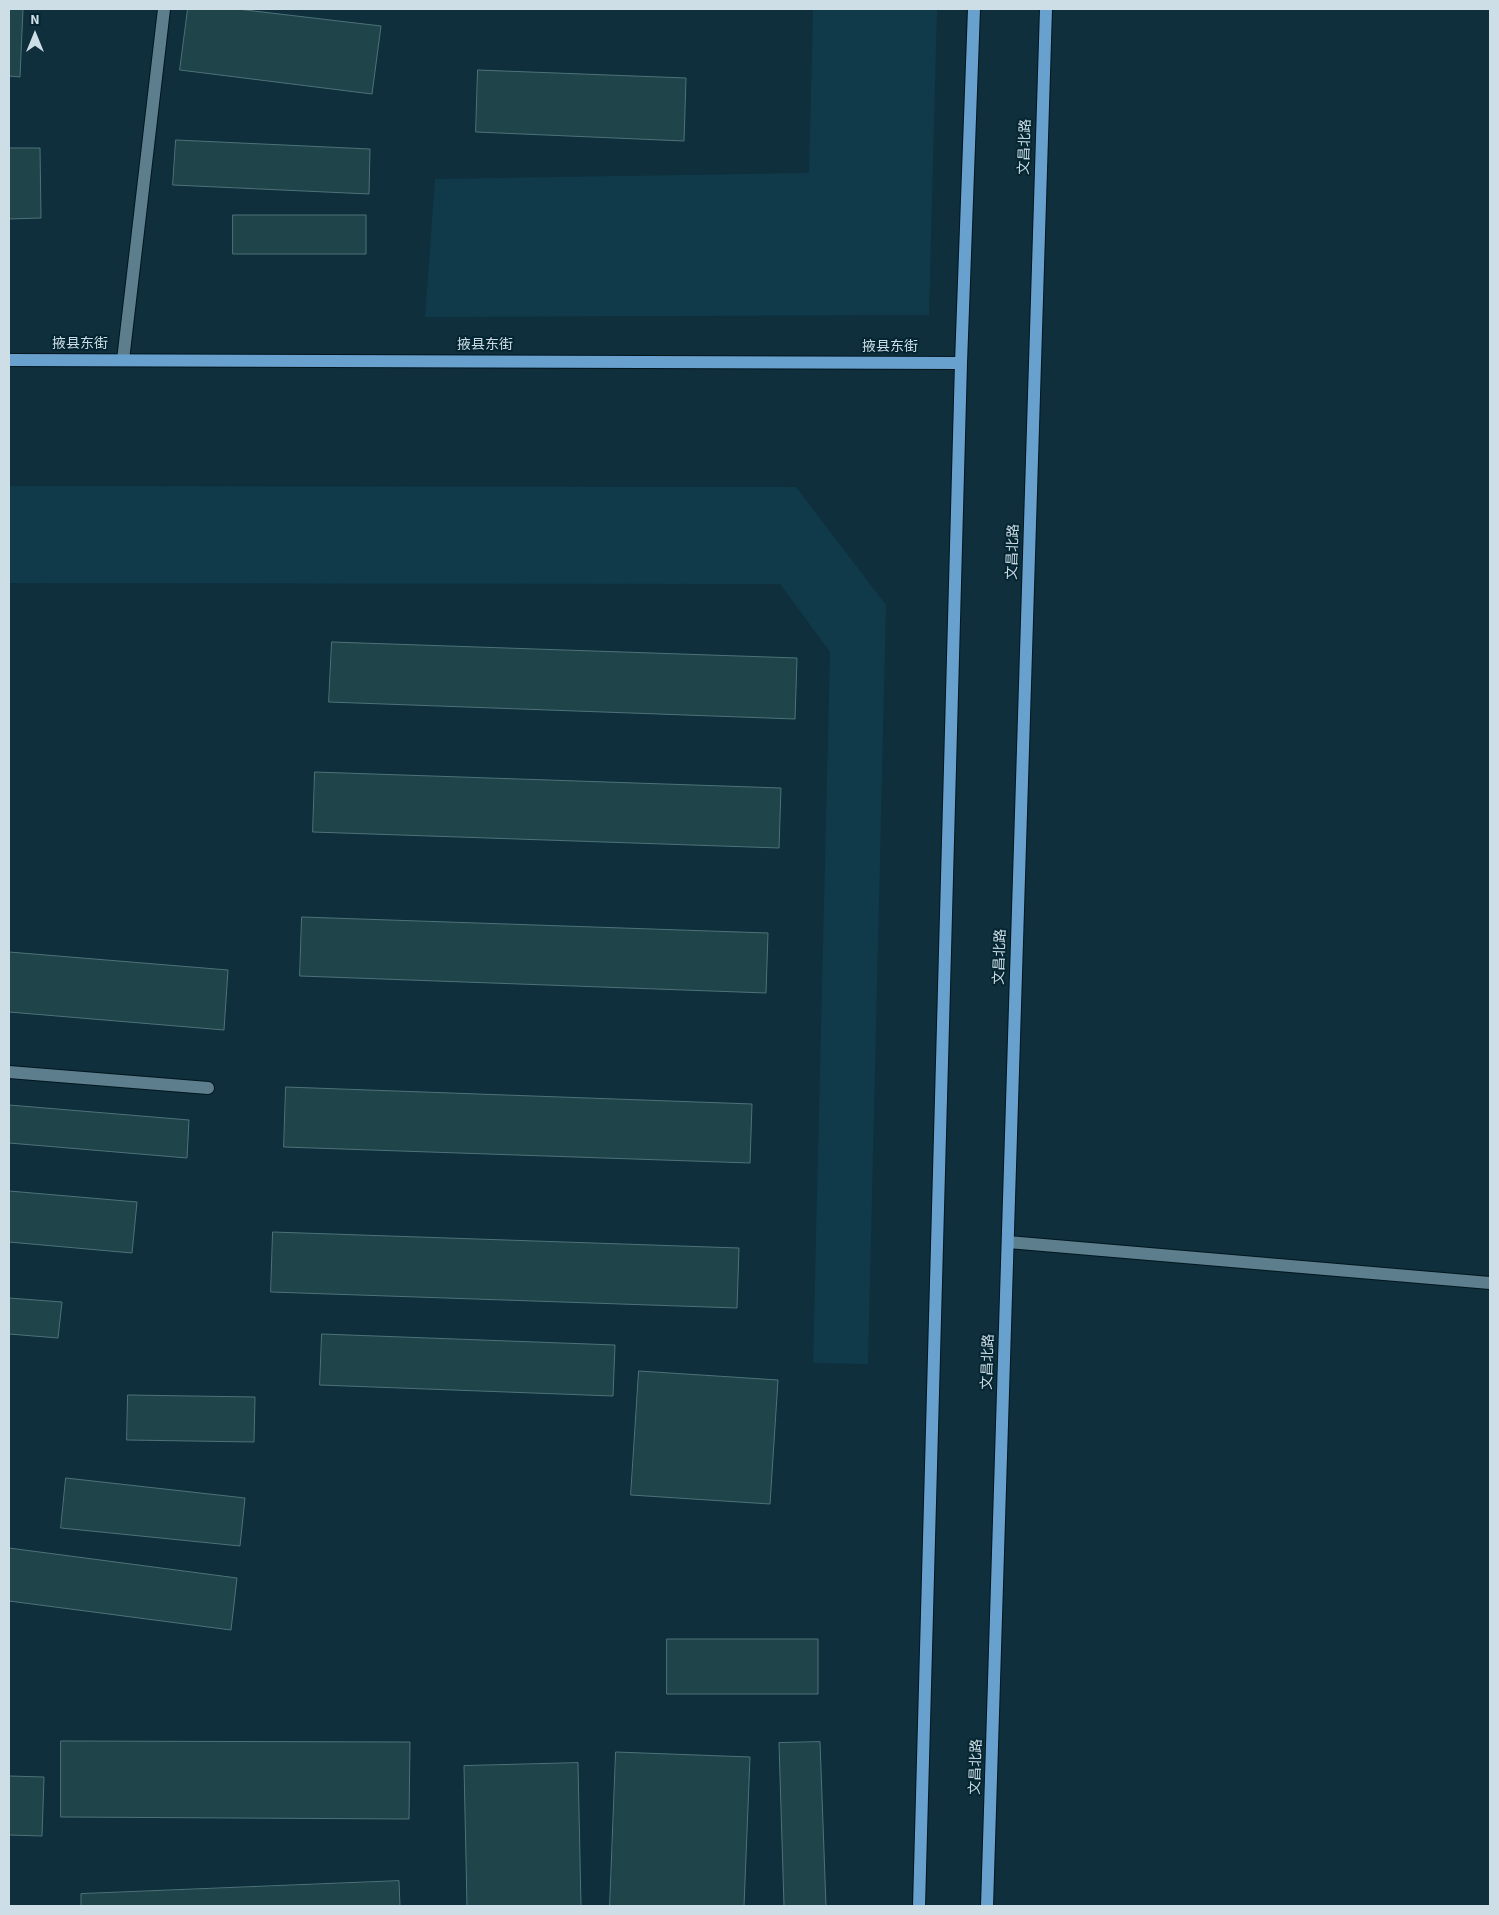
<!DOCTYPE html>
<meta charset="utf-8">
<style>
body{margin:0}
#map{position:relative;width:1499px;height:1915px;overflow:hidden;background:#0f2f3c;font-family:"Source Sans 3",sans-serif}
canvas{display:block}
.frame{position:absolute;inset:0;border:10px solid #cddee6;pointer-events:none}
.north{position:absolute;left:10px;top:10px;width:50px;height:50px;-webkit-text-stroke:4px #042531;paint-order:stroke;rotate:0deg;font-size:14px;font-weight:700;line-height:20px;text-align:center;color:#cddee6}
.north::after{content:'';display:block;margin:auto;width:18px;height:22px;background:#cddee6;clip-path:polygon(50% 0,100% 100%,50% 72%,0 100%)}
</style>
<div id="map">
<canvas width="1499" height="1915"></canvas>
<div class="frame"></div>
<div class="north">N</div>
</div>
<script>
const c = document.querySelector('canvas').getContext('2d');
c.lineJoin = 'round';
function fillPath(path, color) { c.fillStyle = color; c.fill(path, 'evenodd'); }
function strokePath(path, color, width, dash) { c.strokeStyle = color; c.lineWidth = width; c.lineCap = dash ? 'butt' : 'round'; c.setLineDash(dash || []); c.stroke(path); }
function write(font, color, halo, rows, align = 'center') {
  c.font = font + ' "Source Sans 3","Noto Sans SC",sans-serif'; c.lineWidth = 4; c.setLineDash([]); c.textBaseline = 'middle'; c.strokeStyle = halo; c.fillStyle = color; for (const [text, x, y, turn = 0] of rows) {
    c.save(); c.translate(x, y); c.rotate((+turn || 0) * Math.PI / 180); c.textAlign = isNaN(turn) ? turn : align; if (halo) c.strokeText(text, 0, 0); c.fillText(text, 0, 0); c.restore();
  }
}
const built = new Path2D(`
 M813 9H937L929 315 425 317 435 179 809 173Z
 M9 486 796 487 886 605 868 1364 813 1363 830 652 780 584 9 583Z`);
const building = new Path2D(`
 M9 9H23L20 77 9 76Z
 M188 9H237L381 26 372 94 180 70Z
 M478 70 686 78 684 141 476 132Z
 M176 140 370 149 369 194 173 185Z
 M9 148H40L41 218 9 219Z
 M233 215H366V254H233Z
 M332 642 797 658 795 719 329 702Z
 M315 772 781 788 779 848 313 832Z
 M302 917 768 933 766 993 300 976Z
 M9 952 228 970 224 1030 9 1012Z
 M286 1087 752 1104 750 1163 284 1147Z
 M9 1105 189 1120 187 1158 9 1143Z
 M9 1191 137 1202 132 1253 9 1242Z
 M273 1232 739 1248 737 1308 271 1292Z
 M9 1298 62 1302 58 1338 9 1334Z
 M322 1334 615 1345 613 1396 320 1385Z
 M639 1371 778 1380 770 1504 631 1495Z
 M128 1395 255 1397 254 1442 127 1440Z
 M66 1478 245 1498 240 1546 61 1528Z
 M9 1548 237 1578 231 1630 9 1601Z
 M667 1639H818V1694H667Z
 M61 1741 410 1742 409 1819 61 1817Z
 M820 1742 826 1906H784L779 1743Z
 M616 1752 750 1757 744 1906H610Z
 M578 1763 581 1906H467L464 1766Z
 M9 1776 44 1777 42 1836 9 1835Z
 M399 1881 400 1906H81V1894Z`);
const minor = new Path2D(`
 M123 360 164 9
 M9 1072 208 1088
 M1008 1242 1490 1283`);
const major = new Path2D(`
 M9 360 961 363
 M919 1906 961 363 974 9
 M987 1906 1046 9`);
const streetNames = [
 ["文昌北路",1026,147,-88],
 ["掖县东街",80,345],
 ["掖县东街",485,346],
 ["掖县东街",890,348],
 ["文昌北路",1014,552,-88],
 ["文昌北路",1001,957,-88],
 ["文昌北路",989,1362,-88],
 ["文昌北路",977,1767,-88]
];
fillPath(built, '#103a4a');
fillPath(building, '#1f444a');
strokePath(building, '#4d7379', 1);
strokePath(minor, '#01161f', 14);
strokePath(major, '#01161f', 14);
strokePath(minor, '#5d7e8d', 12);
strokePath(major, '#68a1ce', 12);
write('14px', '#cddee6', '#042531', streetNames);
</script>
